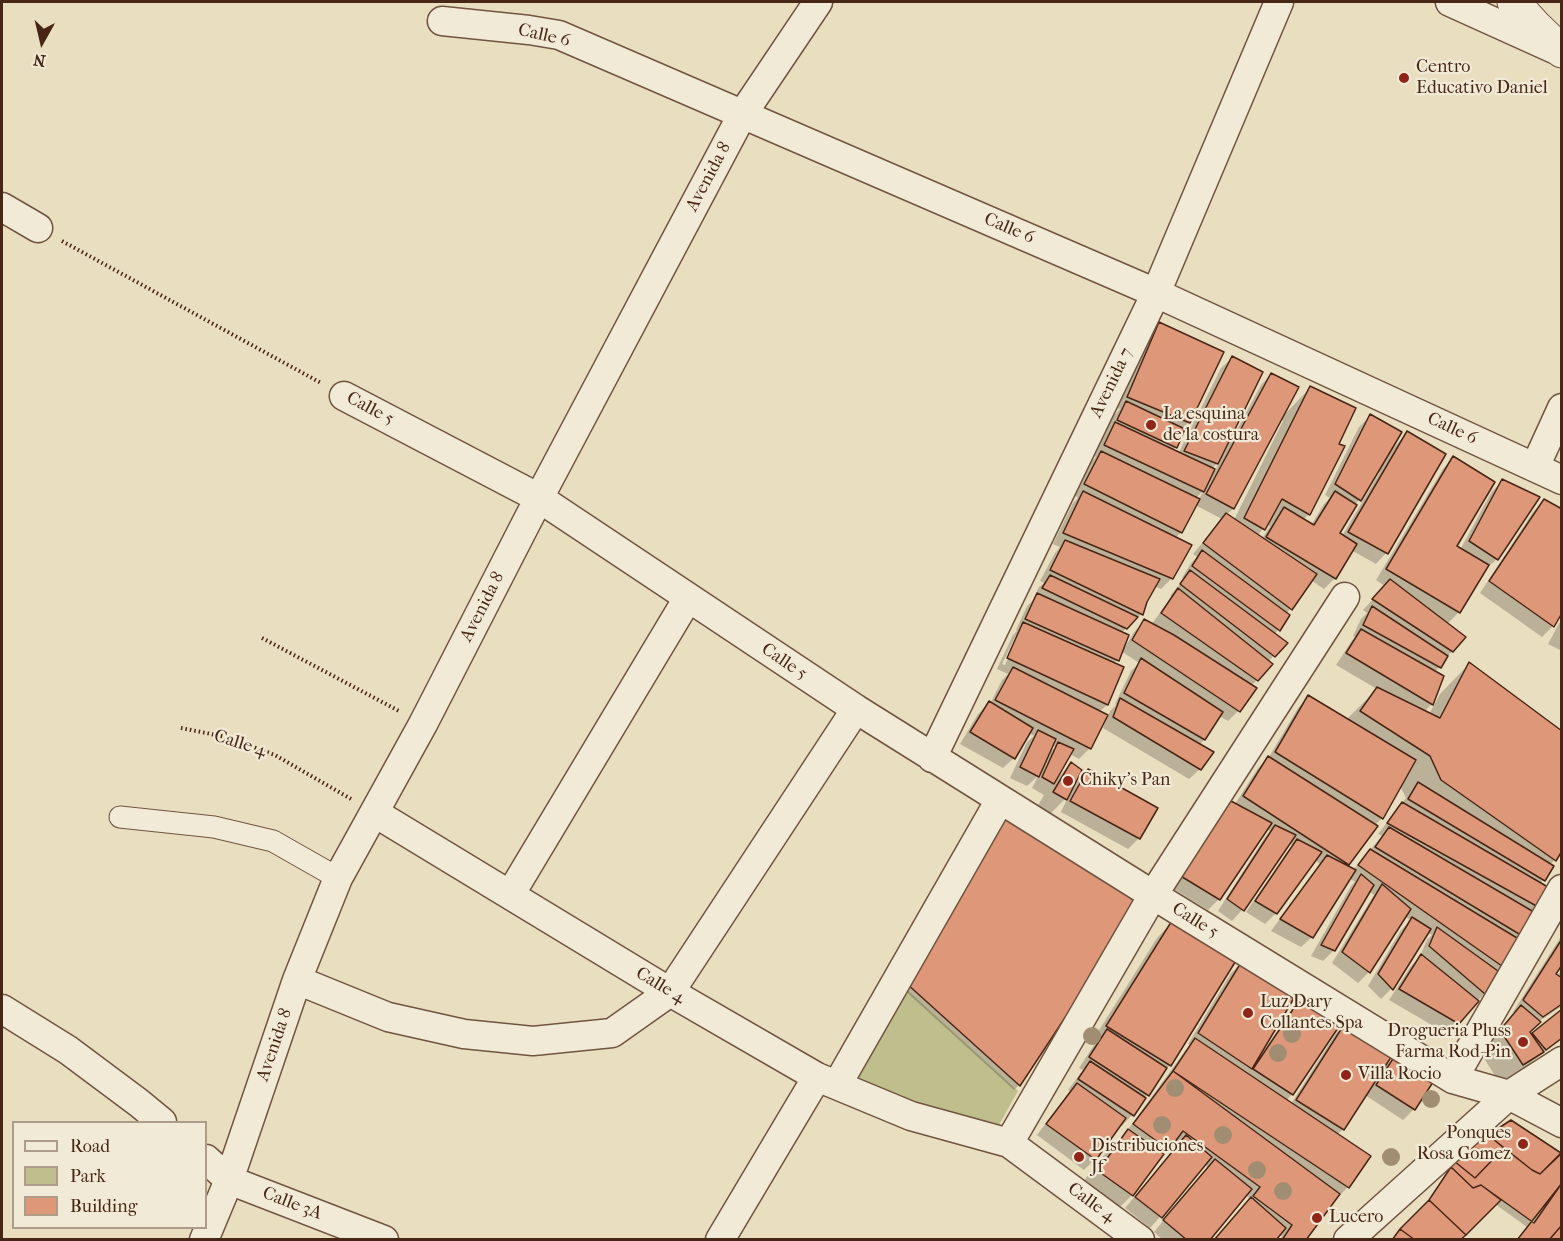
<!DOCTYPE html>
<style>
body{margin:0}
#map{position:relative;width:1563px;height:1241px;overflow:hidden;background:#eadec0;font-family:"IM FELL French Canon",serif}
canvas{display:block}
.frame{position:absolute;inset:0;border:3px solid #482615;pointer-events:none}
.legend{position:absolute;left:12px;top:1121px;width:195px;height:108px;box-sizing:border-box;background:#f1ead6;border:2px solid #ad9c89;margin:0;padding:8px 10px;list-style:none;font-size:18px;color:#482615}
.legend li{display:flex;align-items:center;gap:12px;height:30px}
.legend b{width:30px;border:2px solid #ad9c89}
.north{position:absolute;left:12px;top:12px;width:60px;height:60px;-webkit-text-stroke:4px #f1ead6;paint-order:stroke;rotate:188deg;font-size:16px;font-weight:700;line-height:24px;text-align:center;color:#482615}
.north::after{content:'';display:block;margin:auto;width:21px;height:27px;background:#482615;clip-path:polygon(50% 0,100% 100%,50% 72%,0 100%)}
</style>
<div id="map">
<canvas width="1563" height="1241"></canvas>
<div class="frame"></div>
<ul class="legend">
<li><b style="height:8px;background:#f1ead6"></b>Road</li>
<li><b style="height:16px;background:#bfbf8d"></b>Park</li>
<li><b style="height:16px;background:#df9779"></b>Building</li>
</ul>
<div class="north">N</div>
</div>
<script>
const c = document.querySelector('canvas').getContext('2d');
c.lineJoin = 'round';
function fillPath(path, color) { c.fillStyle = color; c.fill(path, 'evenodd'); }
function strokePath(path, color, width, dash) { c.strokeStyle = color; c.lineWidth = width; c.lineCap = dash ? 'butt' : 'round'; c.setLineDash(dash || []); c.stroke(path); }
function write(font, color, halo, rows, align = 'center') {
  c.font = font + ' "IM FELL French Canon",serif'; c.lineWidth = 4.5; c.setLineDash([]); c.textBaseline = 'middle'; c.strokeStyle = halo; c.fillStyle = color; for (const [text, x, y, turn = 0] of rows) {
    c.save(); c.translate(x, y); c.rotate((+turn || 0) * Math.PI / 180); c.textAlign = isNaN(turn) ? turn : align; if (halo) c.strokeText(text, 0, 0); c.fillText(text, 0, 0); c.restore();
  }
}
const green = new Path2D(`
 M904 987 1018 1091 995 1132 847 1082Z`);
const shadow = new Path2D(`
 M1159 324 1189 422 1182 429 1176 447 1172 451 1178 454 1221 368 1232 358 1231 435 1233 437 1261 385 1271 374 1285 414 1310 388 1336 444 1343 447 1309 514 1303 520 1311 525 1324 504 1330 498 1325 495 1359 427 1370 416 1393 448 1407 433 1444 455 1386 553 1376 564 1351 550 1335 578 1324 589 1312 581 1286 614 1288 616 1274 635 1285 643 1268 662 1257 680 1251 686 1238 711 1228 721 1219 716 1204 740 1199 745 1200 769 1189 779 1103 728 1106 720 1104 719 1090 748 1079 759 1070 754 1056 779 1071 764 1073 786 1088 771 1139 838 1128 849 1061 812 1069 795 1044 820 1033 814 1044 795 1032 788 1038 776 1027 786 1010 778 1027 742 1034 736 1029 733 1014 758 1003 768 960 744 978 714 989 703 990 704 1002 680 1008 674 997 669 1013 635 1017 631 1016 630 1027 606 1033 600 1039 587 1044 583 1040 581 1055 553 1060 547 1053 544 1073 503 1078 498 1074 495 1090 463 1096 457 1094 456 1100 443 1097 442 1105 425 1120 409 1117 408 1149 335ZM1281 419 1283 421 1234 520 1226 515 1233 509ZM1219 462 1215 471 1211 469ZM1377 470 1380 472 1342 536 1338 533ZM1203 491 1199 500 1195 499ZM1195 505 1222 519 1193 554 1197 557 1191 563 1182 578 1184 579 1170 596H1172L1151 625 1144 621 1134 632 1125 647 1123 646 1121 633 1141 614 1154 586 1161 589 1172 578 1175 539 1181 532ZM1267 524 1270 526 1262 539 1257 536ZM1016 635H1019L1005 665 1002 664ZM1121 651 1139 663 1131 671 1115 704 1116 705 1110 711 1108 717 1099 712 1107 705 1122 668 1114 664 1117 660ZM1051 745 1055 747 1047 755Z
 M1453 458 1454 546 1460 550 1492 491 1503 481 1497 559 1486 569H1485L1459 612 1447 624 1452 651 1435 672 1432 704 1424 712 1429 714 1440 694 1469 664 1555 860 1549 865 1552 867 1540 884 1551 891 1497 981 1493 978 1484 994 1447 1034 1389 1000 1411 966 1419 958 1427 940 1432 935 1427 932 1391 989 1381 999 1368 986 1401 930 1411 920 1404 916 1369 972 1358 983 1332 963 1374 895 1368 891 1334 950 1323 961 1311 956 1351 886 1355 882 1349 878 1312 937 1301 947 1271 931 1320 864 1315 860 1276 913 1265 924 1246 912 1287 852 1293 846 1289 843 1242 910 1232 921 1218 911 1265 837 1270 831 1266 829 1219 899 1208 910 1169 886 1221 813 1232 803 1235 804 1258 768 1269 757 1298 708 1308 697 1346 720 1377 689 1336 665 1351 642 1355 637 1353 636 1361 619 1367 613 1363 610 1385 586 1376 580 1443 469ZM1400 786 1406 798 1378 834 1382 836 1353 870 1346 866 1375 825 1382 818Z
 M1544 501 1562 610 1553 626 1542 637 1480 593 1533 512Z
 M1562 618V651L1548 644Z
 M1006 819 1019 1085 1014 1090 902 988Z
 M1173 921 1170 1065 1163 1072 1132 1115 1122 1126 1120 1125 1095 1159 1084 1170 1037 1135 1070 1091 1068 1090 1083 1070 1079 1068 1094 1045 1091 1043 1157 938Z
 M1562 935V963L1554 974 1557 976 1562 969V1006L1538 1022 1528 1033 1531 1037 1562 1011V1039L1534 1060 1521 1073 1501 1085 1480 1052 1500 1029 1515 1013 1513 1012Z
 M1242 963 1264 1046 1266 1047 1294 1006 1304 995 1342 1019 1292 1094 1286 1101 1291 1104 1336 1033 1347 1022 1383 1069 1396 1056 1414 1109 1403 1120 1365 1095 1343 1129 1337 1135 1369 1156 1348 1187 1337 1198 1304 1240H1280L1282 1236 1279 1234 1274 1240H1214L1250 1198 1245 1195 1208 1240H1163L1154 1232 1208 1167 1204 1165 1160 1217 1150 1228 1125 1208 1178 1146 1173 1142 1132 1195 1102 1225 1069 1202 1098 1161 1124 1135 1185 1051 1190 1045 1188 1044 1231 973Z
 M1511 1121 1562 1155V1240L1527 1227 1495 1204 1425 1207 1446 1173H1445L1455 1162Z`);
const building = new Path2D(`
 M1159 322 1224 352 1190 423 1127 397Z
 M1232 356 1263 372 1218 464 1184 451Z
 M1271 373 1299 387 1234 509 1206 494Z
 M1310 386 1356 408 1339 444 1345 446 1310 515 1282 499 1265 530 1244 518Z
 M1126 401 1185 429 1177 448 1117 420Z
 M1370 414 1402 432 1361 501 1335 484Z
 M1115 422 1215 469 1204 492 1104 445Z
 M1407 431 1446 454 1388 554 1348 532Z
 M1101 451 1200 499 1182 533 1084 484Z
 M1453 456 1495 482 1457 546 1489 565 1460 613 1386 569Z
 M1502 479 1540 497 1498 560 1469 541Z
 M1083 491 1192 545 1173 579 1063 533Z
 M1335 491 1357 505 1340 533 1357 544 1336 579 1266 537 1284 507 1314 525Z
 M1544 499 1562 509V613L1554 627 1489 581Z
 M1226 513 1317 574 1292 610 1203 543Z
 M1065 540 1160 579 1147 602 1143 615 1050 570Z
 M1202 550 1290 615 1280 631 1192 566Z
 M1190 570 1288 643 1275 657 1180 584Z
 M1050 575 1138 617 1127 629 1042 588Z
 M1390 579 1466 637 1453 652 1372 599Z
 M1178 588 1273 664 1258 681 1161 613Z
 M1037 593 1129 635 1119 661 1025 619Z
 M1372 606 1448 656 1441 668 1363 625Z
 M1144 619 1174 635 1257 688 1240 712 1132 640Z
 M1023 622 1124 667 1108 705 1007 658Z
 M1361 629 1444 676 1433 705 1346 653Z
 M1141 658 1223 712 1205 740 1124 693Z
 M1469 662 1562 731V851L1556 861 1441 780 1430 756 1360 711 1377 687 1440 718Z
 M1013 667 1108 715 1091 749 995 700Z
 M1308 695 1416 760 1383 819 1275 752Z
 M1120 698 1214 752 1201 770 1113 717Z
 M989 701 1033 728 1015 759 970 732Z
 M1038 730 1056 739 1039 777 1020 767Z
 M1058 742 1074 749 1054 784 1042 777Z
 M1268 756 1378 826 1349 865 1243 796Z
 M1071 762 1082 770 1067 800 1053 792Z
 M1088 769 1158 808 1140 839 1070 801Z
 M1418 782 1554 866 1545 881 1408 799Z
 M1231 801 1272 823 1220 900 1179 875Z
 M1402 802 1553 890 1540 908 1387 823Z
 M1005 817 1142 901 1020 1086 906 983Z
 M1275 825 1296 835 1244 911 1227 899Z
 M1389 827 1539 915 1524 937 1375 847Z
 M1297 839 1322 852 1277 914 1255 901Z
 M1370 849 1522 941 1509 971 1358 865Z
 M1327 855 1356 870 1313 938 1280 919Z
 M1361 874 1374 885 1335 951 1321 945Z
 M1382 884 1411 909 1370 973 1342 952Z
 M1412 917 1431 929 1393 990 1378 974Z
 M1173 919 1237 959 1171 1066 1106 1026Z
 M1437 927 1498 971 1485 994 1429 946Z
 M1562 939V965L1556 974 1562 978V1004L1543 1017 1523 1000Z
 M1421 954 1479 1001 1459 1024 1399 989Z
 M1242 961 1297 993 1252 1069 1198 1033Z
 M1304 993 1344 1019 1293 1095 1253 1069Z
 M1521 1005 1541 1022 1530 1032 1544 1052 1523 1065 1500 1030Z
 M1562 1009V1038L1546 1050 1532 1033Z
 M1347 1020 1395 1051 1344 1130 1296 1100Z
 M1107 1029 1167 1068 1149 1096 1089 1057Z
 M1195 1038 1371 1156 1349 1188 1173 1071Z
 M1396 1054 1435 1079 1415 1110 1376 1085Z
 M1090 1061 1146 1098 1134 1116 1078 1079Z
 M1173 1071 1340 1194 1306 1240H1282L1292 1225 1253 1196 1260 1187 1183 1131 1169 1150 1133 1124Z
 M1077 1083 1126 1118 1096 1160 1046 1124Z
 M1511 1120 1561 1153 1540 1174 1532 1170 1488 1135Z
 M1128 1129 1164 1154 1133 1196 1098 1171Z
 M1186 1135 1212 1157 1162 1218 1135 1197Z
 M1488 1135 1504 1148 1475 1178 1454 1161Z
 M1504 1148 1532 1170 1540 1174 1562 1153V1183L1534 1223 1481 1185 1473 1188 1451 1167 1454 1161 1475 1178Z
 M1215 1159 1252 1189 1210 1240H1187L1163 1220Z
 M1451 1167 1473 1188 1481 1185 1501 1200 1466 1235 1429 1200Z
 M1562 1183V1225L1549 1240H1517Z
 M1251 1197 1286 1228 1276 1240H1214Z
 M1429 1200 1466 1235 1460 1240H1415L1400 1229Z
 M1562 1225V1240H1549Z
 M1400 1229 1415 1240H1392Z`);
const path = new Path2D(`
 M62 241 321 383
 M262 638 399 711
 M181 728 226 737 275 755 351 799`);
const pedestrian = new Path2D(`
 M120 817 214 827 273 841 338 878`);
const minor = new Path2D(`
 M1450 2 1554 49
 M442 21 529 30 559 35 1156 293 1562 480
 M2 207 38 228
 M344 396 539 498 856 709 1153 895 1453 1079 1509 1095 1562 1123
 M1535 467 1562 408
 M932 758 1156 293 1279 2
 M375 813 670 992 817 1077 911 1116 1009 1143 1140 1240
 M510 895 688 598
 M297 980 388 1017 464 1034 533 1041 612 1033 670 992 856 709
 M2 1009 68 1050 139 1103 162 1122
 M1453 1079 1562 889
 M837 1085 1000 800
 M1009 1143 1153 895 1345 597
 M206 1159 229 1180 384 1240
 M204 1240 229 1180 297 980 338 878 423 724 539 498 742 115 818 2
 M720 1240 817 1077
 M1348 1240 1509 1095 1562 1061`);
const tertiary = new Path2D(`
 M1514 2C1528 20 1544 36 1562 51`);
const trees = [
 [1292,1034],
 [1092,1036],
 [1278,1053],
 [1175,1088],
 [1431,1099],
 [1162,1125],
 [1223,1135],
 [1391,1157],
 [1257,1170],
 [1283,1191]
];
const markers = [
 [1404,78,6,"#8f2418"],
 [1151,425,6,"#8f2418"],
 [1068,781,6,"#8f2418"],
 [1248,1013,6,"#8f2418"],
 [1523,1042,6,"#8f2418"],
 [1346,1075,6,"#8f2418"],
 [1523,1144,6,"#8f2418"],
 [1079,1157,6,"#8f2418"],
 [1317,1218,6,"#8f2418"]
];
const streetNames = [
 ["Calle 6",544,36,13],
 ["Avenida 8",709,177,-62],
 ["Calle 6",1009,229,23],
 ["Avenida 7",1112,383,-64],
 ["Calle 5",370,409,28],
 ["Calle 6",1452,429,25],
 ["Avenida 8",483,607,-63],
 ["Calle 5",784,662,34],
 ["Calle 4",240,744,18],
 ["Calle 5",1195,921,32],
 ["Calle 4",660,986,31],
 ["Avenida 8",275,1045,-71],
 ["Calle 4",1091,1203,36],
 ["Calle 3A",292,1204,21]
];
const poiNames = [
 ["Centro",1416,68],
 ["Educativo Daniel",1416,89],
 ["La esquina",1163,415],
 ["de la costura",1163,436],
 ["Chiky's Pan",1080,781],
 ["Luz Dary",1260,1003],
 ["Collantes Spa",1260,1024],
 ["Drogueria Pluss",1511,1032,"right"],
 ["Farma Rod-Pin",1511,1053,"right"],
 ["Villa Rocio",1358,1075],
 ["Ponques",1511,1134,"right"],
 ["Rosa Gomez",1511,1155,"right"],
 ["Distribuciones",1091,1147],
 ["Jf",1091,1168],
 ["Lucero",1329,1218]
];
fillPath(green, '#bfbf8d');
fillPath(shadow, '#0003');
fillPath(building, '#df9779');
strokePath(building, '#482615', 1.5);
strokePath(pedestrian, '#705440', 23);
strokePath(minor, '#705440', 31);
strokePath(tertiary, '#705440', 35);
strokePath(path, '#482615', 4, [1.5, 3]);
strokePath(pedestrian, '#f1ead6', 21);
strokePath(minor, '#f1ead6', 28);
strokePath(tertiary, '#f1ead6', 33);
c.fillStyle = '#a18e72';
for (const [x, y] of trees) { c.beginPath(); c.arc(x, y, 9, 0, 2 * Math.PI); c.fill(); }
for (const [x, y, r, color] of markers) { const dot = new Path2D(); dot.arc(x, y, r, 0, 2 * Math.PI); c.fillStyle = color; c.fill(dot); strokePath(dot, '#f1ead6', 2); }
write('18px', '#482615', '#f1ead6', streetNames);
write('18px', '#482615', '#f1ead6', poiNames, 'left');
</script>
